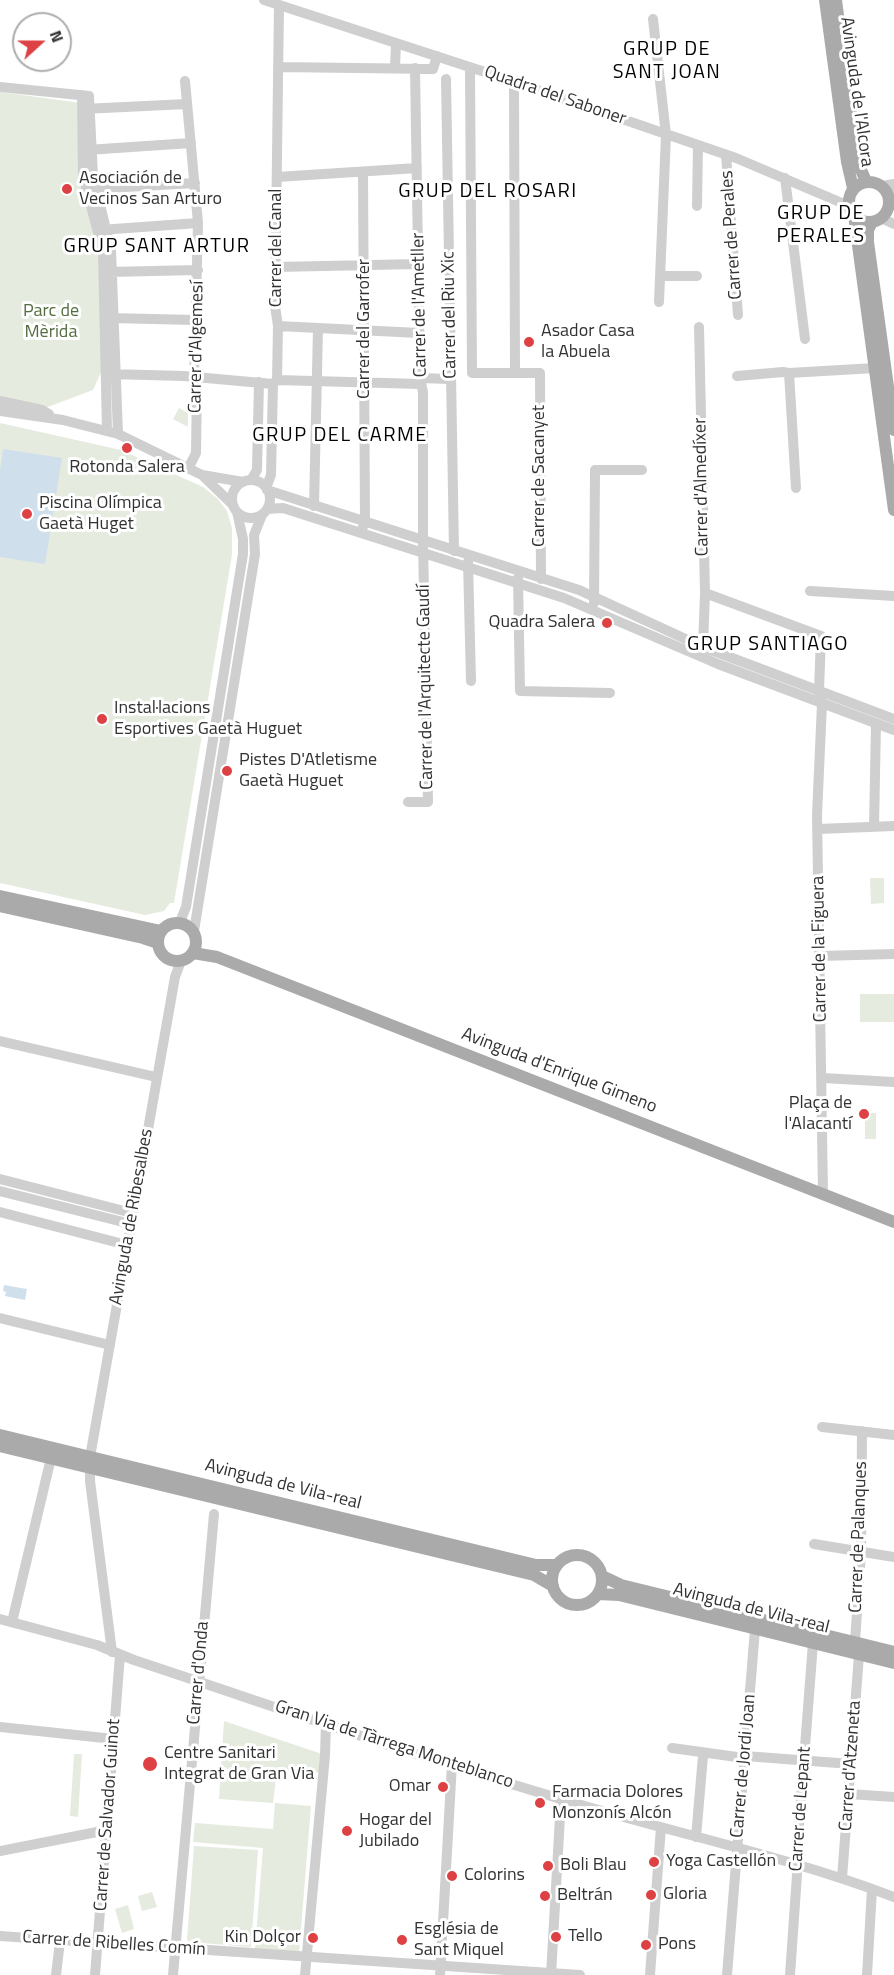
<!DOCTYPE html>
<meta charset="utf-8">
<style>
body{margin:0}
#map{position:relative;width:894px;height:1975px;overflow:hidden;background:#fff;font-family:"Titillium Web",sans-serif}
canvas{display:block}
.north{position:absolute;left:12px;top:12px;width:60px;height:60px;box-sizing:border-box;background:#fff;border:2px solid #adadad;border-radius:50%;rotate:69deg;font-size:16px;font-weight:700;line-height:24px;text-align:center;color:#323232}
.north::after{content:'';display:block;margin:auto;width:21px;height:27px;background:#dd4143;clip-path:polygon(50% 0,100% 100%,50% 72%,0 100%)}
</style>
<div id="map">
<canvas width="894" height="1975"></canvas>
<div class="north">N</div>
</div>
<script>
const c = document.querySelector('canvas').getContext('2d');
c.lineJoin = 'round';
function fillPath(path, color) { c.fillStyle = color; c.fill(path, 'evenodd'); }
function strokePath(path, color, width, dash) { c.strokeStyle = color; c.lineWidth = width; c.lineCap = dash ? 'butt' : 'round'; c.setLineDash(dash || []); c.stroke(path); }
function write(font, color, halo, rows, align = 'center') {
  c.font = font + ' "Titillium Web",sans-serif'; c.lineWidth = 6; c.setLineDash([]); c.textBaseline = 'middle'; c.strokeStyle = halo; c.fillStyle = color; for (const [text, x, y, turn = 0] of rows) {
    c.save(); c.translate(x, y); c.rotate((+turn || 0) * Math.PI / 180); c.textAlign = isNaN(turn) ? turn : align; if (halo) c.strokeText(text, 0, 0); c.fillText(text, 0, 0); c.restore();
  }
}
const green = new Path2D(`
 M0 92 81 103 101 256 103 368 93 390 45 408 0 399Z
 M179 408 188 413V427L173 419Z
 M0 423 121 450 203 487 217 498 227 511 232 528V555L174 903H170L164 911 145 915 0 883Z
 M870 878H884V903L871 904Z
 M860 994H894V1022H860Z
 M865 1113H876V1139H865Z
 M224 1721 325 1755 324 1773 277 1769 273 1803 219 1799Z
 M74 1754H82L78 1817 70 1816Z
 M275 1803 311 1806 299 1953 255 1949 263 1848 193 1842 195 1823 273 1829Z
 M194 1846 258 1850 251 1947 190 1942 187 1940Z
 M152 1892 157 1907 142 1911 138 1896Z
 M128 1905 134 1929 122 1933 115 1909Z`);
const water = new Path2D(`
 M3 449 62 458 45 564 0 557V470Z
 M4 1285 27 1289 25 1300 5 1296 6 1292 3 1291Z`);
const minor = new Path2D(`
 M264 0 488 73 736 158 842 203 849 208
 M653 19 666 135 659 302
 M278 67 433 69 437 56
 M470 67 472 373H540L541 579
 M395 68 396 43
 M446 79 454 551
 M185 81 198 223 194 378 197 385 196 453 189 467
 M514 82 515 373
 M0 87 89 96 93 176 111 250 118 434
 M82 95 83 176 103 251 107 431
 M83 109 187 104
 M87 150 191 143
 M726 155 738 315
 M277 177 417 168
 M785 178 805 339
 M882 186 894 184
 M90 189 195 183
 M889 196 894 189
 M697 206 698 145
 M881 218 894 224
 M100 230 198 223
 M276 267 418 264
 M107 272 198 270
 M660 276H697
 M108 318 197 320
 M278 326 419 333
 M699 327 705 593 703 647
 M789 373 796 488
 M110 374 184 376 273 384
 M737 376 783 372 789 373 875 368
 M420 378 449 379
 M277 380 421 384
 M0 401 42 410 49 414
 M0 411 63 420 118 434 202 475 233 505
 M202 475 243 482
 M251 480 257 470 259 382
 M232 499a19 19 0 1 1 38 0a19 19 0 1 1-38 0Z
 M266 488 271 475 273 384 277 380 278 326 275 306 279 5
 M267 490 579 590 703 647 894 719
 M314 506 318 328
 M267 509 283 508 564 598 718 664 894 730
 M363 527 365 522 363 172
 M468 562 471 681
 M518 578 520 691 610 693
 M810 591 894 596
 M705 593 821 636 819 691 822 704 817 815 823 1194
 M594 603 595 470H642
 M408 802H428L423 541V392L420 378 415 68
 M874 827 876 724
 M818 829 894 826
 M180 922 186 907 243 554V539L237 512
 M194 931 255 554 254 535 262 515
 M820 956 894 954
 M0 1041 156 1077
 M823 1078 894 1082
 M0 1179 132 1213
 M0 1191 131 1224
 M0 1212 127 1245
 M0 1318 110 1345
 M822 1427 894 1435
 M814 1544 894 1557
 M0 1619 97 1645 134 1660C279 1708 424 1759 571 1802 678 1834 789 1857 894 1897
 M12 1622 51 1458
 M855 1642 861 1552 862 1431
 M112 1652 90 1481V1457L175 977 181 961
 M0 1727 114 1739
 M672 1748 744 1758
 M745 1756 851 1764
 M849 1794 894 1797
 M696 1837 703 1756
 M0 1851 107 1830
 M842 1878 859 1655
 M0 1936 580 1975
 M56 1975 60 1941
 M95 1975 120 1655
 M173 1975 214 1514
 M305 1975 325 1755 326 1723
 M440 1975 452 1764
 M551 1975 561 1799
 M650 1975 661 1827
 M727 1975 755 1629
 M790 1975 797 1875 796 1864 813 1643
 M867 1975 872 1889`);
const major = new Path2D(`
 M825 0 847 162 853 188
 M836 0 857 161 866 181
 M849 202a20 20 0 1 1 40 0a20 20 0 1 1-40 0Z
 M854 216 894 510
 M872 222 868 230V242L894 430
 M0 896 161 931
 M0 906 143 938 158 943
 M158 942a19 19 0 1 1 38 0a19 19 0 1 1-38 0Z
 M193 953 217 957 894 1222
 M0 1435 536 1565H557
 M0 1446 534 1575 553 1586
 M552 1580a25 25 0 1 1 50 0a25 25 0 1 1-50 0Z
 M602 1576 621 1585 894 1652
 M598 1594 619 1595 894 1663`);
const markers = [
 [67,189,6,"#dd4143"],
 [529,342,6,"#dd4143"],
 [127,448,6,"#dd4143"],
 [27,514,6,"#dd4143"],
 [607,623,6,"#dd4143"],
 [102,719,6,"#dd4143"],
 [227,771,6,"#dd4143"],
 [864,1114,6,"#dd4143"],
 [150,1764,8,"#dd4143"],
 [443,1787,6,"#dd4143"],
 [540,1803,6,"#dd4143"],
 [347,1831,6,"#dd4143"],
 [654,1862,6,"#dd4143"],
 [548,1866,6,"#dd4143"],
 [452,1876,6,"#dd4143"],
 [651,1895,6,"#dd4143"],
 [545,1896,6,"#dd4143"],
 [556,1937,6,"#dd4143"],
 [313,1938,6,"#dd4143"],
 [402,1940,6,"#dd4143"],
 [646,1945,6,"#dd4143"]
];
const streetNames = [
 ["Avinguda de l'Alcora",856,92,82],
 ["Quadra del Saboner",555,96,19],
 ["Carrer de Perales",732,235,-94],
 ["Carrer del Canal",277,248,-90],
 ["Carrer de l'Ametller",420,305,-91],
 ["Carrer del Riu Xic",450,315,-91],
 ["Carrer del Garrofer",365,329,-90],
 ["Carrer d'Algemesí",197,347,-89],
 ["Carrer de Sacanyet",540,476,-90],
 ["Carrer d'Almedíxer",702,487,-91],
 ["Carrer de l'Arquitecte Gaudí",426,687,-91],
 ["Carrer de la Figuera",820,949,-91],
 ["Avinguda d'Enrique Gimeno",559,1071,21],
 ["Avinguda de Ribesalbes",132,1217,-80],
 ["Avinguda de Vila-real",283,1485,14],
 ["Carrer de Palanques",859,1537,-88],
 ["Avinguda de Vila-real",751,1609,14],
 ["Carrer d'Onda",199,1673,-85],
 ["Gran Via de Tàrrega Monteblanco",394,1745,18],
 ["Carrer de Jordi Joan",744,1766,-85],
 ["Carrer d'Atzeneta",851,1766,-86],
 ["Carrer de Lepant",801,1809,-86],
 ["Carrer de Salvador Guinot",108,1815,-86],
 ["Carrer de Ribelles Comín",114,1944,4]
];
const poiNames = [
 ["Asociación de",79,179],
 ["Vecinos San Arturo",79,200],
 ["Asador Casa",541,332],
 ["la Abuela",541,353],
 ["Rotonda Salera",127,468,"center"],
 ["Piscina Olímpica",39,504],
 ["Gaetà Huget",39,525],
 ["Quadra Salera",595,623,"right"],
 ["Instal·lacions",114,709],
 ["Esportives Gaetà Huguet",114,730],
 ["Pistes D'Atletisme",239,761],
 ["Gaetà Huguet",239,782],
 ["Plaça de",852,1104,"right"],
 ["l'Alacantí",852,1125,"right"],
 ["Centre Sanitari",164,1754],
 ["Integrat de Gran Via",164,1775],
 ["Omar",431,1787,"right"],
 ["Farmacia Dolores",552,1793],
 ["Monzonís Alcón",552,1814],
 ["Hogar del",359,1821],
 ["Jubilado",359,1842],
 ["Yoga Castellón",666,1862],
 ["Boli Blau",560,1866],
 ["Colorins",464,1876],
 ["Gloria",663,1895],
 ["Beltrán",557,1896],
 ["Església de",414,1930],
 ["Sant Miquel",414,1951],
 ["Tello",568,1937],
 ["Kin Dolçor",301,1938,"right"],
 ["Pons",658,1945]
];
const parkNames = [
 ["Parc de",51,312],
 ["Mèrida",51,333]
];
const neighbourhoodNames = [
 ["GRUP DE",667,50],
 ["SANT JOAN",667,73],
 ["GRUP DEL ROSARI",488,192],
 ["GRUP DE",821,214],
 ["PERALES",821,237],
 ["GRUP SANT ARTUR",157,247],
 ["GRUP DEL CARME",340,436],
 ["GRUP SANTIAGO",768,645]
];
fillPath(green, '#e5ebdf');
fillPath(water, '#d0dfec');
strokePath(minor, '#cfcfcf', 10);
strokePath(major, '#aaa', 12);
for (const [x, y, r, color] of markers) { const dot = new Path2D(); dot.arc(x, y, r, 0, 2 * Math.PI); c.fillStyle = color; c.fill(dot); strokePath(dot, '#fff', 2); }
write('18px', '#323232', '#fff', streetNames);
write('18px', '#323232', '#fff', poiNames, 'left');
write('18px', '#536d41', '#fff', parkNames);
c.letterSpacing = '1.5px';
write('20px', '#000', '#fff', neighbourhoodNames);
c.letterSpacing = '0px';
</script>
